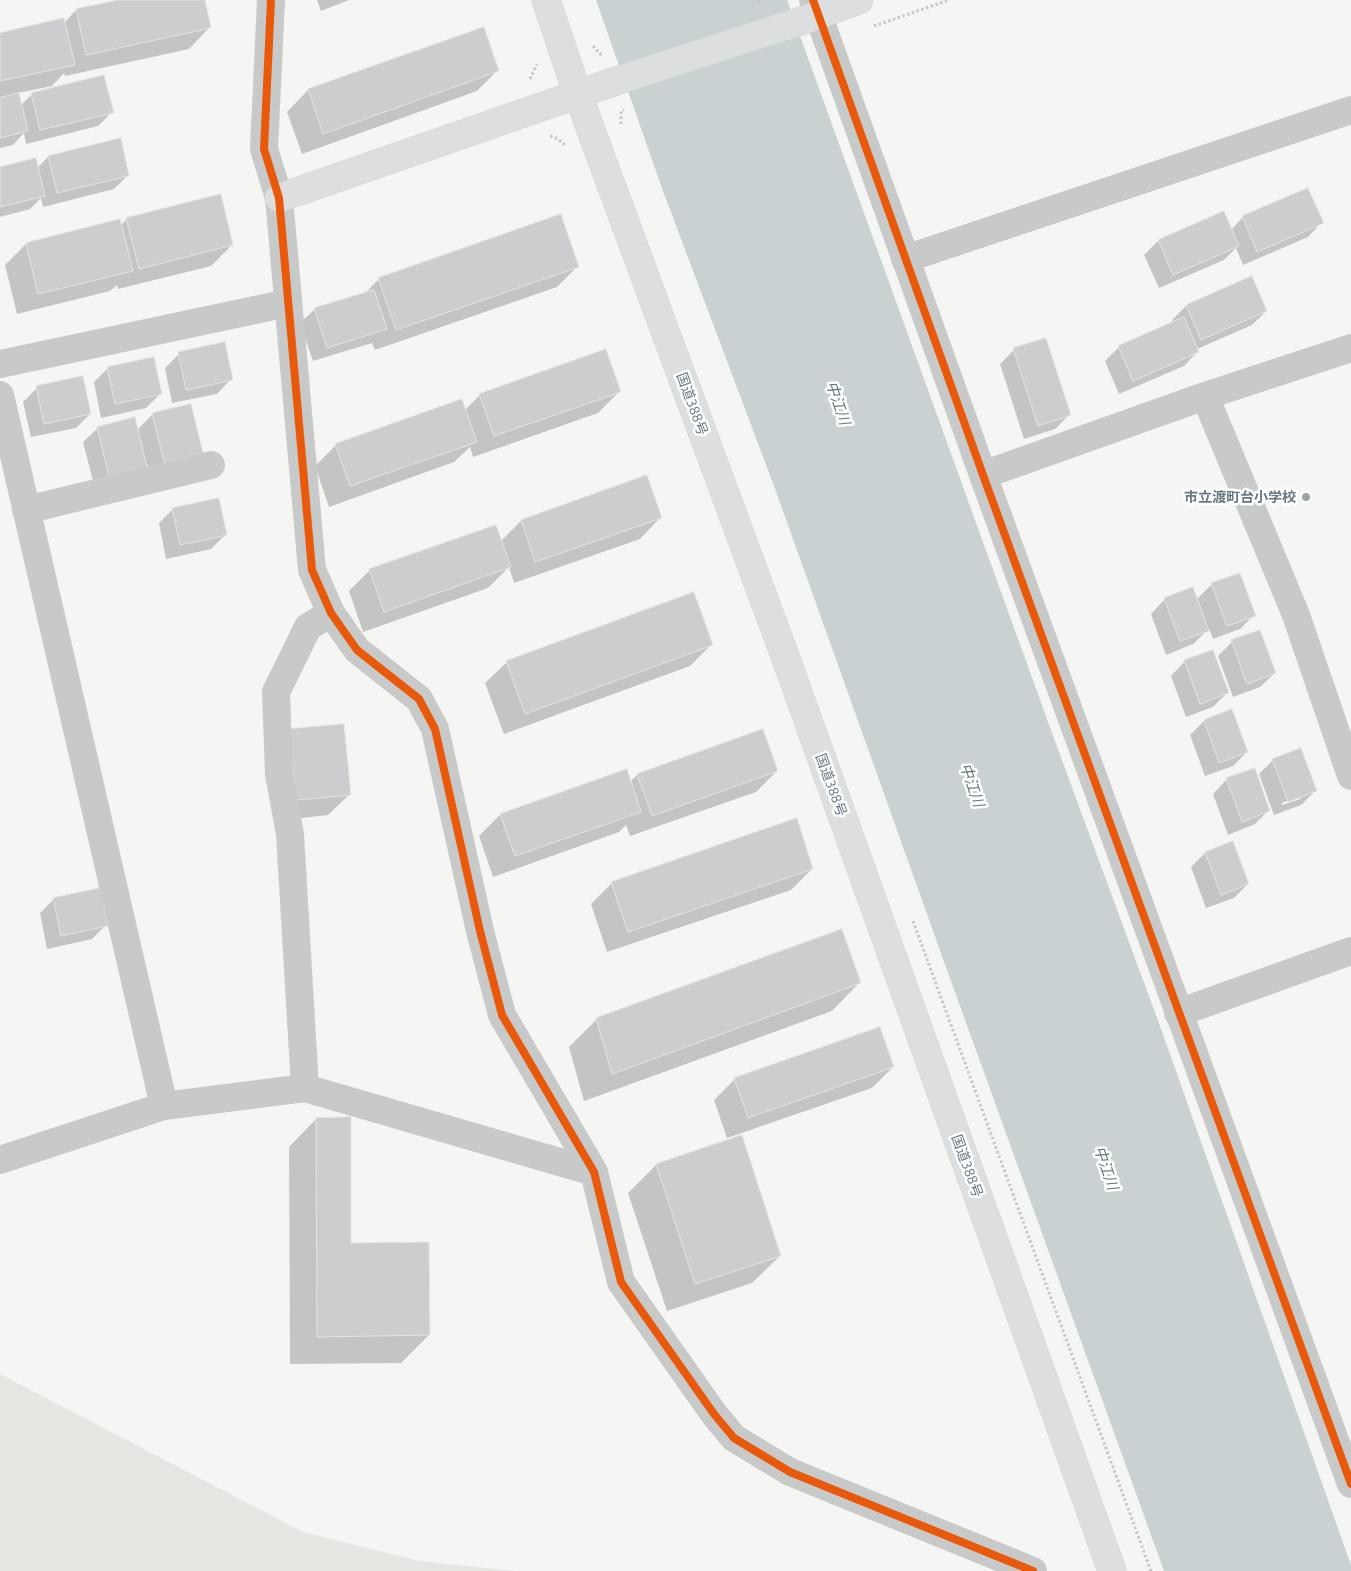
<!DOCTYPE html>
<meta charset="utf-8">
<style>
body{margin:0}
canvas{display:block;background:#f5f5f4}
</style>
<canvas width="1351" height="1571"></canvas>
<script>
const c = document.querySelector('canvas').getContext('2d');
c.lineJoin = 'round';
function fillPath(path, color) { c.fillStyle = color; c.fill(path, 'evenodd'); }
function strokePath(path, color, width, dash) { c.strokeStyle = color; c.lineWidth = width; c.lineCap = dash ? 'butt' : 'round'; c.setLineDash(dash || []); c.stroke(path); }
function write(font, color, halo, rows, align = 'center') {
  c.font = font + ' Ubuntu,"Noto Sans JP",sans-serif'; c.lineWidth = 5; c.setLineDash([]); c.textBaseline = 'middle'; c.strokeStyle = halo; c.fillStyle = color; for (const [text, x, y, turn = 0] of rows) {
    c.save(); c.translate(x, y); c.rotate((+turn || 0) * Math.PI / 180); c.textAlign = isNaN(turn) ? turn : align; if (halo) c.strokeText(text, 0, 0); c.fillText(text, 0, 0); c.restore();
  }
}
const green = new Path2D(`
 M0 1374 303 1532 420 1561 515 1571H0Z`);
const water = new Path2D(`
 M596 0H787L1056 744 1160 1026 1351 1565V1571H1164L942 956 774 486 663 191Z`);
const shadow = new Path2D(`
 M124 0H204L210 27 189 49 65 76 64 73 52 86 18 93 21 105 32 94 112 112 98 126 26 144 24 133 13 145 0 148V34L64 23 76 10Z
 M317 0H349L321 11Z
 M483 28 498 70 477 91 302 154 287 112 308 90Z
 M48 157 128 175 114 189 43 207 41 198 30 209 0 217V168H37Z
 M1243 217 1322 222 1308 237 1243 265 1236 248 1224 260 1159 288 1144 255 1158 241 1231 230Z
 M127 219 232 245 211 266 118 289 117 285 110 291 17 314 5 265 26 244 121 225Z
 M578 266 557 287 375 350 372 343 313 361 300 323 315 309 364 294 379 279Z
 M1251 278 1266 311 1252 325 1197 349 1198 351 1184 366 1119 394 1105 361 1119 347 1173 323 1172 320 1186 306Z
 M1014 350 1069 415 1055 429 1024 439 1000 364Z
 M179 354 231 379 217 394 172 403 165 368Z
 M108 368 160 394 146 408 101 418 94 382Z
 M37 388 90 414 76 428 31 437 23 402Z
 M619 392 598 413 473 457 470 447 454 462 329 507 315 466 336 445 465 410 480 395Z
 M153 414 201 452 150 475 148 464 132 480 95 489 83 442 98 428 137 430Z
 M646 477 661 517 640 539 514 583 509 567 488 588 363 632 349 591 370 570 501 541 521 521Z
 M173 509 225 535 211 549 166 559 159 523Z
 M1212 584 1254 615 1240 629 1213 639 1209 629 1193 644 1166 655 1151 614 1165 599 1196 600Z
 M1232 642 1275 673 1260 687 1233 697 1218 656Z
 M711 645 690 666 504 734 485 683 507 662Z
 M1185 661 1227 693 1213 707 1186 717 1171 676Z
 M1232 711 1247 752 1233 766 1205 776 1190 735 1204 721Z
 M762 730 777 771 756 792 630 836 626 825 619 832 493 877 479 836 500 815 626 771 630 782 637 775Z
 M290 731 350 794 328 815 276 821Z
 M1273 760 1315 791 1301 805 1274 815 1259 774ZM1300 796V799L1282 805V803Z
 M1227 779 1269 810 1255 824 1228 835 1213 794Z
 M1205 853 1248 884 1234 898 1206 908 1191 867Z
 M812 869 791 890 607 952 591 904 612 883Z
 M54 899 106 925 92 939 47 949 40 913Z
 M859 983 832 1011 584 1101 569 1047 597 1019Z
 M893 1067 872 1088 727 1138 714 1100 735 1079Z
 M316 1119 350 1245 429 1335 401 1363 290 1364 289 1147Z
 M741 1137 780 1256 752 1283 667 1311 628 1193 656 1165Z`);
const building = new Path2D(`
 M118 0H205L211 28 86 55 76 9Z
 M64 18 75 65 0 81V33Z
 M484 27 499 71 323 134 308 89Z
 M104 75 114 113 40 130 31 93Z
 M19 93 28 131 0 138V98Z
 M121 138 129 176 57 193 48 156Z
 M36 158 45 196 0 207V167Z
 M1308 188 1324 223 1257 252 1242 216Z
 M221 194 233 245 139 269 126 218Z
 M1224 211 1239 246 1173 275 1158 240Z
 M561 214 579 267 396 330 378 278Z
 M120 219 133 271 38 294 26 243Z
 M1252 276 1267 311 1201 340 1186 305Z
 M374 290 387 329 327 348 314 308Z
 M1184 317 1199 352 1133 381 1118 346Z
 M1046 338 1071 415 1038 426 1013 348Z
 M225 342 233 380 186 390 178 352Z
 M606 349 621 392 494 436 479 394Z
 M154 357 162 394 115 404 107 367Z
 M83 376 91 414 44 424 36 386Z
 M462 399 477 442 350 486 335 444Z
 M191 404 203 453 164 462 152 413Z
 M135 417 147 467 109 476 97 427Z
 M647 475 662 518 535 562 521 520Z
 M219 498 227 535 180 545 172 508Z
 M496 525 511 567 384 612 369 569Z
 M1240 573 1256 616 1227 626 1211 583Z
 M1193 587 1209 631 1180 641 1164 598Z
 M694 592 713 645 525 714 506 661Z
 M1260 630 1276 673 1247 684 1231 640Z
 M1213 650 1229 693 1200 704 1184 660Z
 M1232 709 1248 752 1219 763 1204 720Z
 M344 724 351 795 296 800 289 729Z
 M763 729 778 771 652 816 637 774Z
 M1301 748 1317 791 1288 802 1272 759Z
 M1255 768 1270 811 1242 822 1226 778Z
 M627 769 641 812 515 856 500 814Z
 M797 818 813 869 628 932 611 882Z
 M1233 841 1249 884 1221 895 1205 852Z
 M100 888 108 926 61 936 53 898Z
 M842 929 861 983 612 1074 596 1018Z
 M880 1027 894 1067 748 1118 734 1078Z
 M351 1117V1243L429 1242 430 1335 317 1337 316 1118Z
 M742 1135 781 1256 695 1284 656 1164Z`);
const path = new Path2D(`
 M753 4 764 0
 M874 26 949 0
 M593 46 600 54H602
 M530 79 537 64
 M621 124V111L624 110
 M550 136 558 139 565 145
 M913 921 1151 1571`);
const street = new Path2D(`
 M271 0 264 149 279 198 312 570 331 613 357 650 419 699 435 729 480 931 502 1015 594 1172 621 1282 714 1414 734 1438 790 1472 1033 1571
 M813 0 983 475 1351 1484
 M905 259 1351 110
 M0 364 288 303
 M0 395 164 1106
 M1205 396 1296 615 1351 776
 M983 475 1205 396 1351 348
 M26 510 211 465
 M1178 1013 1351 951
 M305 1088 290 834 279 774 276 692 308 627 331 613
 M0 1160 164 1106 305 1088 594 1172`);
const secondary = new Path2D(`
 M279 198 610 83 807 19 859 0`);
const highway = new Path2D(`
 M546 0 578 95 789 667 1112 1571`);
const cycleway = new Path2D(`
 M271 0 264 149 279 198 312 570 331 613 357 650 419 699 435 729 480 931 502 1015 594 1172 621 1282 714 1414 734 1438 790 1472 1033 1571
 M813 0 983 475 1351 1484`);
const markers = [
 [1306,497,5,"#99a3aa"]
];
const streetNames = [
 ["国道388号",692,404,70],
 ["国道388号",831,785,70],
 ["国道388号",967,1166,70]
];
const poiNames = [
 ["市立渡町台小学校",1296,497]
];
const waterNames = [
 ["中江川",838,403,71],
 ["中江川",972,785,71],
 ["中江川",1106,1168,71]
];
fillPath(green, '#e4e7e2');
fillPath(water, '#c9d1d3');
fillPath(shadow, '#0003');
fillPath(building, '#cccdce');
strokePath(building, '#e4e4e4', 1);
strokePath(secondary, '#d1d2d2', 29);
strokePath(highway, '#d1d2d2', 29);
strokePath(path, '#c6c7c8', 3, [2.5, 2.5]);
strokePath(street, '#c8caca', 28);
strokePath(secondary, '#dddedf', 28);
strokePath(highway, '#dddedf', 28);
strokePath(cycleway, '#e8590c', 8);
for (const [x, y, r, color] of markers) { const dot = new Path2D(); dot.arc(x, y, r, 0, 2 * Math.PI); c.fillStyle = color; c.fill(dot); strokePath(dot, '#fff', 2); }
write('14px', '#687782', '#fff', streetNames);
write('bold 14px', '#687782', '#fff', poiNames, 'right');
write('italic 15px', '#63787f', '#fff', waterNames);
</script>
